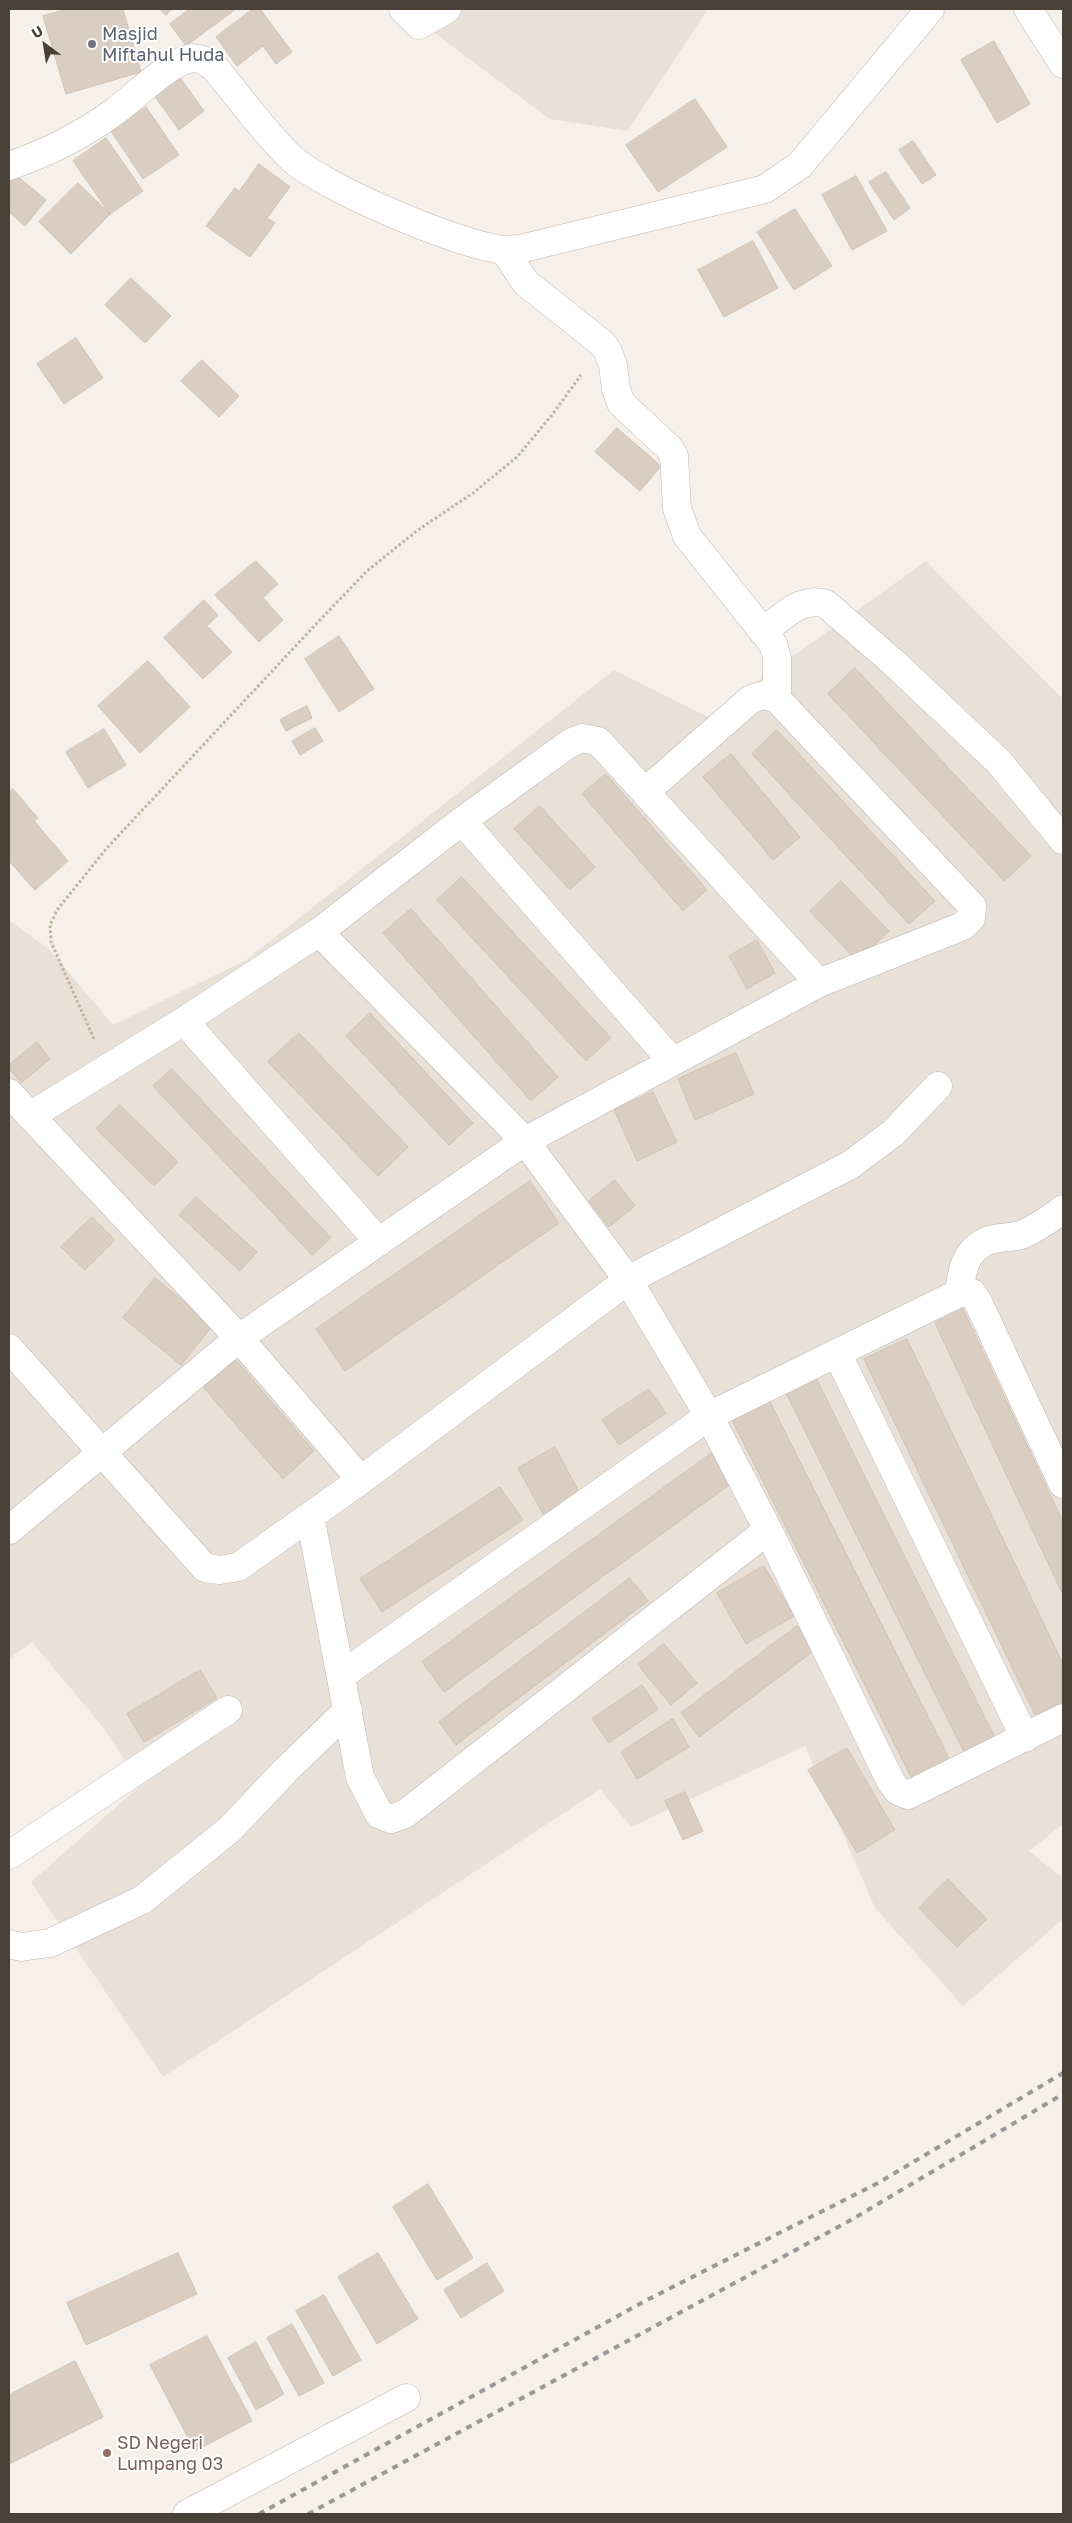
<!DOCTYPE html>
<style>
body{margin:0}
#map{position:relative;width:1072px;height:2523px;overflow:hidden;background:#f5f0ea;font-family:"Golos Text",sans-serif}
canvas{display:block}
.frame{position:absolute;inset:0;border:10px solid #494038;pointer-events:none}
.north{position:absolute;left:20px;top:20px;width:50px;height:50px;-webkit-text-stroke:4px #fff;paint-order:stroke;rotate:329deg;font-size:14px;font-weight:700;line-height:20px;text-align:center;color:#494038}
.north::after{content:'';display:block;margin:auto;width:18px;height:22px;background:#494038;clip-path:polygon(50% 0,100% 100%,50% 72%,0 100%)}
</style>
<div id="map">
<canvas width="1072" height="2523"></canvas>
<div class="frame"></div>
<div class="north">U</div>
</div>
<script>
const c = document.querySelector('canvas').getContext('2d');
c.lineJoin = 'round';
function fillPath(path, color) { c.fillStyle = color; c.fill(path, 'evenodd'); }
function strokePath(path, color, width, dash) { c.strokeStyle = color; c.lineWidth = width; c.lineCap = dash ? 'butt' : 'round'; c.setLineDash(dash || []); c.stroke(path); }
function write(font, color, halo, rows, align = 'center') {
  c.font = font + ' "Golos Text",sans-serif'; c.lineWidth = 4; c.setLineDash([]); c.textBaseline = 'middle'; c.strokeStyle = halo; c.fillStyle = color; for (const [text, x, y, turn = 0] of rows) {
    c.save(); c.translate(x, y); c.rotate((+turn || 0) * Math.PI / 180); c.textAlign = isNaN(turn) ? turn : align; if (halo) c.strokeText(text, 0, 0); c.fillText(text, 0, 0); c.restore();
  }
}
const residential = new Path2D(`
 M402 9H708L627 131 550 119Z
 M926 561 1063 699V1824L1029 1851 1063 1878V1919L963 2006 875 1908 805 1746 631 1827 600 1789 163 2077 31 1882 141 1785 102 1726 32 1642 9 1659V920L49 949 113 1025 246 960 614 670 708 717Z`);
const building = new Path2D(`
 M68 9H123L141 72 66 94 43 16Z
 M160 9H172L166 15Z
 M190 9H236L186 46 170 24Z
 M253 9H260L292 52 276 64 263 46 237 66 216 37Z
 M994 41 1030 104 997 123 961 60Z
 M177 73 204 111 179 130 151 91Z
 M695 99 727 147 658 192 626 145Z
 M146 107 179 155 143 179 111 131Z
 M106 138 143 191 110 214 73 161Z
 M913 141 936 175 922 184 899 150Z
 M259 164 290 187 267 218 275 223 250 257 206 226 235 188 239 191Z
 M886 172 910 208 894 220 869 182Z
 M16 175 46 200 25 226 9 212V183Z
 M856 176 887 231 852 250 822 195Z
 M78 183 110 214 71 254 39 222Z
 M795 209 832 266 794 290 757 232Z
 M753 241 778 288 724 317 698 270Z
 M131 278 171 316 145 343 105 305Z
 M76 338 103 378 64 404 37 364Z
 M202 360 239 396 219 417 181 381Z
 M617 428 661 466 640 491 595 452Z
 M256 561 278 584 263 598 283 620 259 642 215 595Z
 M204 600 218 615 207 626 232 652 203 679 164 638Z
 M339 636 374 689 339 712 305 659Z
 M148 661 190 707 140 753 98 706Z
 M855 668 1031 856 1004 881 828 694Z
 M307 706 312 718 286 731 280 720Z
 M315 728 323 741 300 755 292 741Z
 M104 729 126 765 88 788 66 752Z
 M777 730 935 901 909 924 752 754Z
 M731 754 800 837 773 860 703 777Z
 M606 774 707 890 683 911 582 794Z
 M13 789 38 818 34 821 68 861 35 890 9 861V793Z
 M540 806 595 867 570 890 514 829Z
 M462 877 611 1038 586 1061 437 900Z
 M841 881 889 931 857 961 810 911Z
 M411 909 558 1077 531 1101 383 933Z
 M757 940 775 973 747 989 729 956Z
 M370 1013 473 1123 449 1145 346 1036Z
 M299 1033 408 1147 378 1176 268 1062Z
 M37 1042 50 1059 21 1083 9 1068V1065Z
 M736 1053 754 1094 695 1120 678 1079Z
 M172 1069 331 1238 312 1255 153 1086Z
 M653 1092 677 1142 637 1161 614 1110Z
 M120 1105 178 1162 154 1186 96 1129Z
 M615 1180 635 1206 609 1227 589 1201Z
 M530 1181 559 1223 345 1371 316 1329Z
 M196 1197 257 1252 240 1271 179 1215Z
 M92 1217 115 1240 85 1270 61 1247Z
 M155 1278 213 1325 181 1365 123 1318Z
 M963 1309 1063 1522V1595L935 1323Z
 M907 1339 1063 1664V1701L1035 1715 864 1359Z
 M229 1352 314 1451 283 1479 197 1380Z
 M813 1372 994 1736 964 1752 783 1387Z
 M649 1389 666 1413 619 1445 602 1420Z
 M770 1402 950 1760 912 1779 732 1420Z
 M555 1447 580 1494 543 1514 518 1468Z
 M715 1451 736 1480 444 1692 422 1662Z
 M500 1487 523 1520 382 1612 360 1579Z
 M764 1566 794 1616 746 1644 717 1593Z
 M630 1578 648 1601 456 1745 439 1722Z
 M797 1626 815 1650 699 1737 681 1713Z
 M664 1644 697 1683 671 1705 638 1665Z
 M200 1670 217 1698 144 1742 127 1714Z
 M642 1685 658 1709 609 1743 592 1719Z
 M673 1719 689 1747 637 1779 621 1752Z
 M847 1748 895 1830 857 1853 808 1770Z
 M685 1792 703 1831 683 1840 665 1801Z
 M948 1879 987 1919 957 1947 919 1908Z
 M428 2184 473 2258 437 2280 393 2207Z
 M178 2253 197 2294 86 2345 67 2303Z
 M378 2253 418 2319 377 2344 338 2277Z
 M487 2263 504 2291 461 2318 444 2290Z
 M324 2295 361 2360 333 2376 296 2311Z
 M292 2324 324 2383 299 2396 267 2338Z
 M207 2336 252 2421 195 2451 150 2365Z
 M256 2342 284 2394 256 2410 228 2358Z
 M75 2361 103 2417 9 2464V2395Z`);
const path = new Path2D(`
 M94 1039 51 942 50 925 57 910 106 849 318 622 367 571 418 530 473 493 517 457 552 415 581 375`);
const street = new Path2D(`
 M403 9 419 25 447 9
 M1028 9 1063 64
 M9 166C47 153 81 136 114 112 134 98 164 66 188 59 199 56 207 62 215 68 239 97 262 129 289 156 319 186 462 247 505 250 511 250 518 249 524 248L765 189 800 165 930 9
 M504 250 526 283 603 344 608 352 613 365 616 389 621 403 669 448 674 456 677 508 687 536 773 644 777 658V699
 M763 632C781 618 801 596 826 604L893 662 999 762 1063 840
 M645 792 819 983
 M462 821 672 1061
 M319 932 525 1141 628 1280 709 1416 768 1530 891 1782 898 1791 908 1795 1063 1718
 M184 1021 379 1242
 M9 1093 239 1338 361 1480
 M959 1293C962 1272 964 1251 987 1241 997 1237 1010 1238 1021 1235 1036 1229 1050 1219 1063 1209
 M9 1348 205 1568 220 1570 238 1567 361 1480 628 1280 850 1165 893 1133 938 1086
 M837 1353 1025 1738
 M310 1516 360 1777 379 1814 391 1819 405 1814 768 1530
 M9 1530 239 1338 525 1141 819 983 963 926 971 918 972 906 777 699 765 695 751 699 645 792 598 741 582 738 570 743 462 821 319 932 184 1021 30 1116
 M342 1675 709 1416 959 1293H972L978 1302 1063 1484
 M9 1855 228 1710
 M9 1944 21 1947 50 1943 142 1900 230 1829 286 1770 348 1710
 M187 2514 406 2398`);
const rail = new Path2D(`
 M259 2514 645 2301 878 2183 1063 2073
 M308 2514 851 2220 1063 2094`);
const markers = [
 [92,44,5,"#6b7280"],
 [107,2453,5,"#8d6e63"]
];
const worshipNames = [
 ["Masjid",102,34],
 ["Miftahul Huda",102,55]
];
const educationNames = [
 ["SD Negeri",117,2443],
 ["Lumpang 03",117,2464]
];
fillPath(residential, '#e9e1d8');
fillPath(building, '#dacdc2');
strokePath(building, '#d1c1b3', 1);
strokePath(street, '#c0b6ad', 29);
strokePath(path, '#c2b09e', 3, [2.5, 2.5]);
strokePath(street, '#fff', 28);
strokePath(rail, '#989898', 4, [6, 6]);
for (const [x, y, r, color] of markers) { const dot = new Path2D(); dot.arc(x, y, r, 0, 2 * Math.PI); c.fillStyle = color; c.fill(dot); strokePath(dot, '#fff', 2); }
write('18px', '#5b616d', '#fff', worshipNames, 'left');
write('18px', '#785e54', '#fff', educationNames, 'left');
</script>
